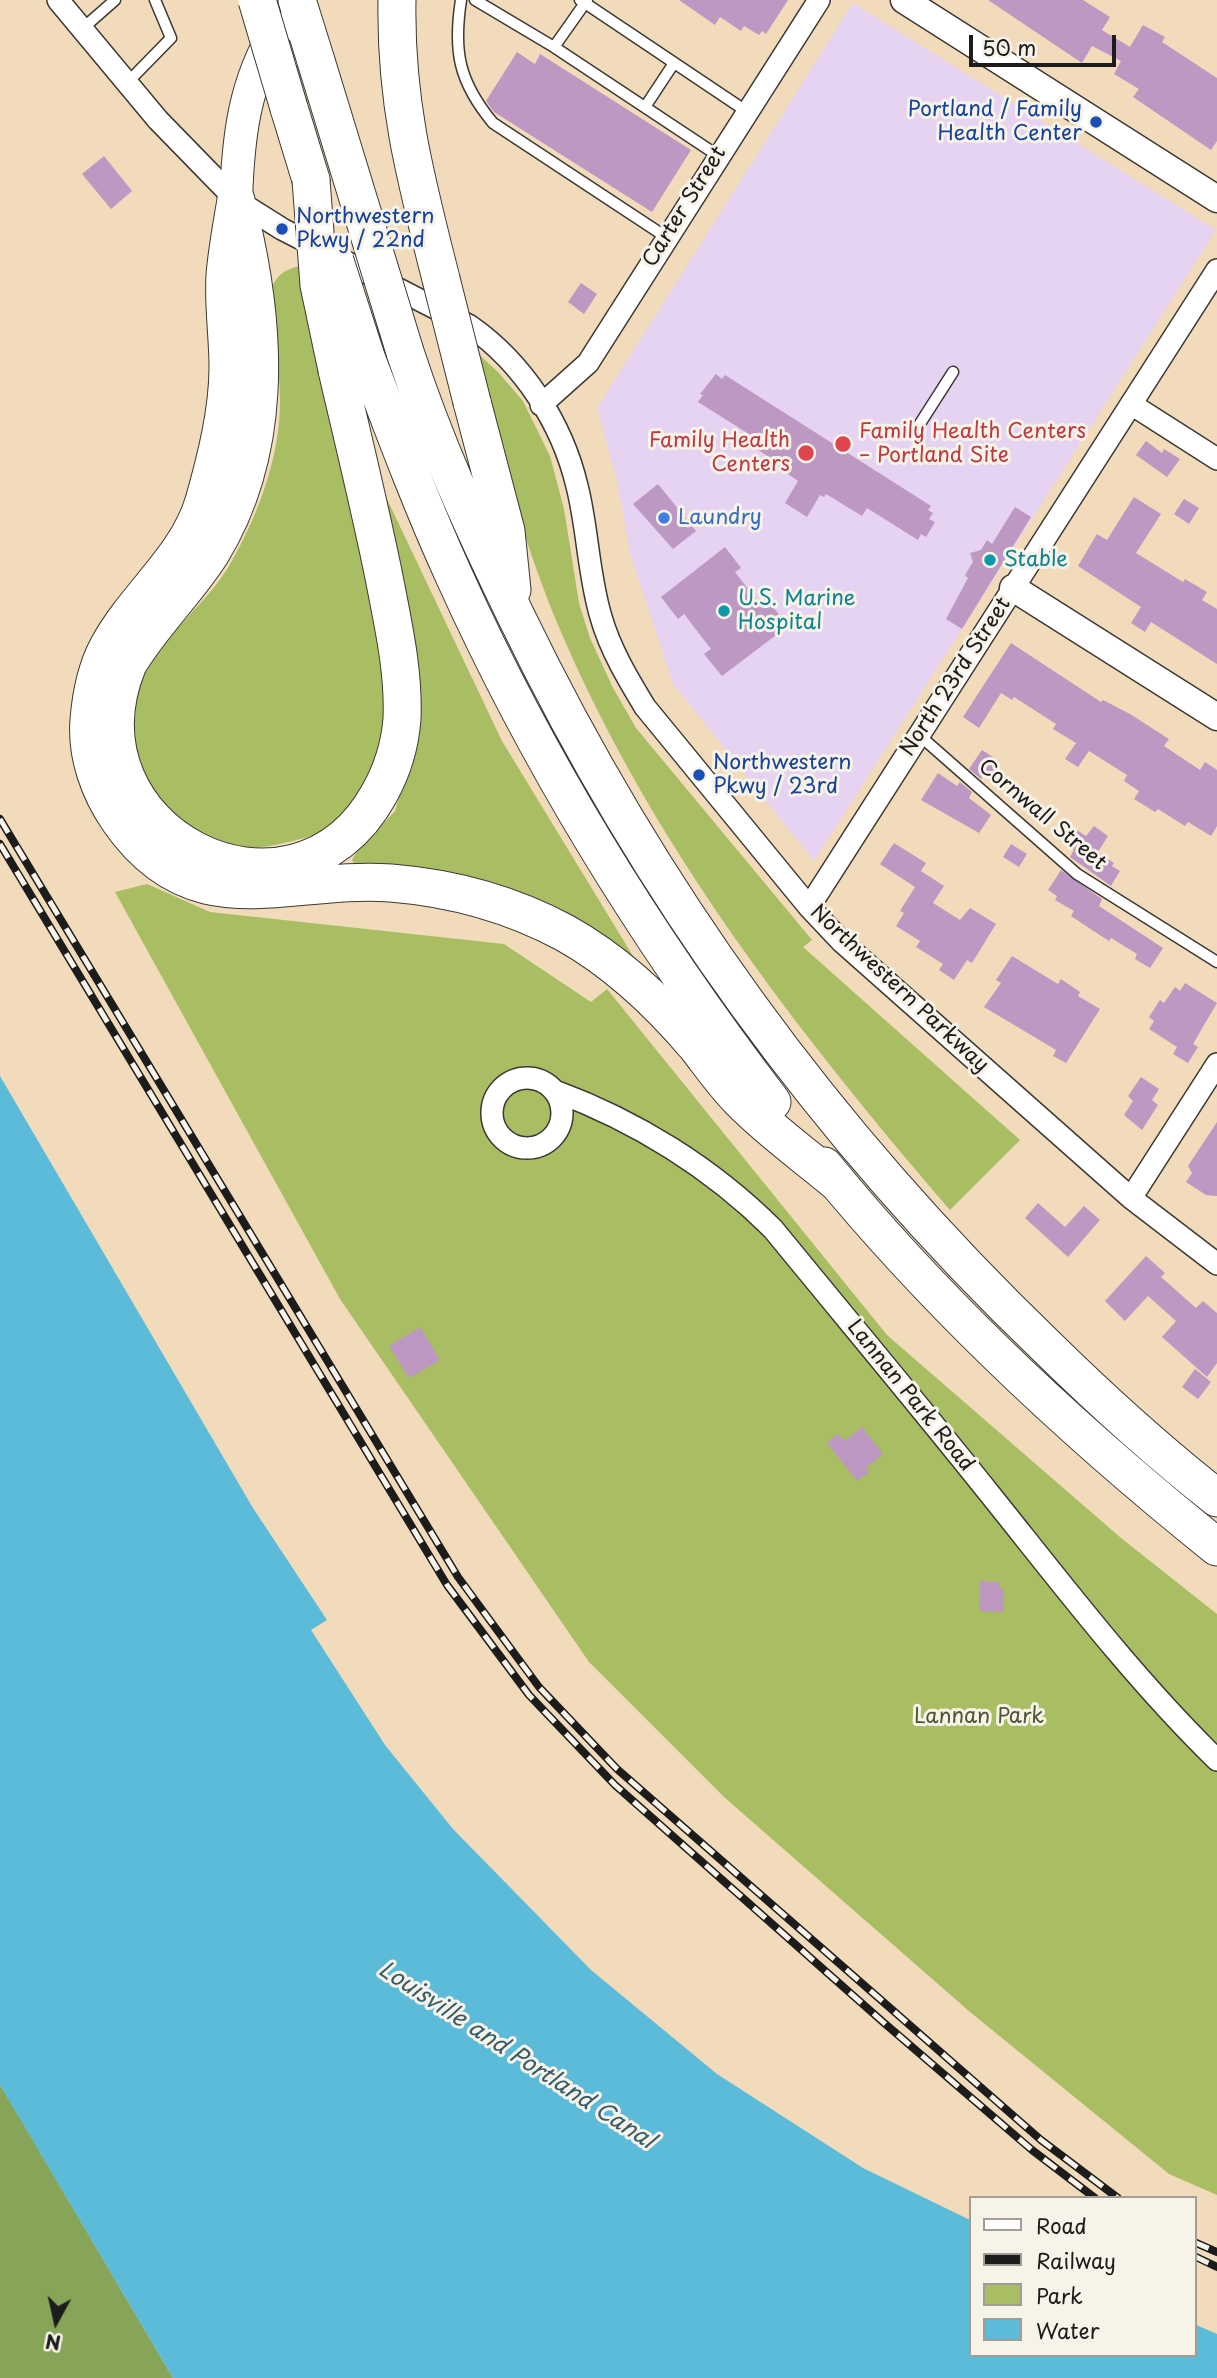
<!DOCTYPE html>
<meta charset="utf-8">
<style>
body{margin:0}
#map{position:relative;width:1217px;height:2378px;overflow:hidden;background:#f1dbbb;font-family:"Playpen Sans",sans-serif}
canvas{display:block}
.legend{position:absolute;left:969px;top:2196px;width:228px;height:161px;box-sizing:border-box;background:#f7f3e8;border:2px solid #9f9d96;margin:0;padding:9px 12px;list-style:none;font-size:21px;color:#1c1c1c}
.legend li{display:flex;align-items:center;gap:14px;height:35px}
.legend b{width:35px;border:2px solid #9f9d96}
.north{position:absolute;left:21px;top:2287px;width:70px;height:70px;-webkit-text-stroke:5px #f7f3e8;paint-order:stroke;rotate:188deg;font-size:19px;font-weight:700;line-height:28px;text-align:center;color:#1c1c1c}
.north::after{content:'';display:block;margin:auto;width:24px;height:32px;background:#1c1c1c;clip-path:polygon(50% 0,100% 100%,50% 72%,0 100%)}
.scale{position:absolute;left:969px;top:35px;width:147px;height:32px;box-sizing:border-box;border:4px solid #1c1c1c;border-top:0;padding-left:9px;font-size:21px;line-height:24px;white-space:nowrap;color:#1c1c1c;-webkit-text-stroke:5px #f7f3e8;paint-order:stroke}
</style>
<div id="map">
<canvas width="1217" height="2378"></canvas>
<ul class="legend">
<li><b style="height:9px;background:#fff"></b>Road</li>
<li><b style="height:9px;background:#1c1c1c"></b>Railway</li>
<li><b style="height:19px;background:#a9be62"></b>Park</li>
<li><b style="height:19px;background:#5bbbd9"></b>Water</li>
</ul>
<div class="north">N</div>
<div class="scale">50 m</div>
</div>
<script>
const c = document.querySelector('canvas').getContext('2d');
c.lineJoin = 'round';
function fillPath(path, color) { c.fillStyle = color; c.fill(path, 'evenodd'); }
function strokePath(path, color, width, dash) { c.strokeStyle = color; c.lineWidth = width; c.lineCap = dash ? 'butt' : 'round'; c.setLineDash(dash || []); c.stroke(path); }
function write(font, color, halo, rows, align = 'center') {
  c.font = font + ' "Playpen Sans",sans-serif'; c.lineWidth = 6; c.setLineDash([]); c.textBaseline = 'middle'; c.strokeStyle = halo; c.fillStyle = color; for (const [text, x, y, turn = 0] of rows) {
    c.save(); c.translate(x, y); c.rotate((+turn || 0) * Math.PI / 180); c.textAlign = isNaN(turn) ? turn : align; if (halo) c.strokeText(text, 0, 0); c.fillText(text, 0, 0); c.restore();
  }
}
const built = new Path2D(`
 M853 3 1216 230 814 861 673 684 630 553 618 486 597 408Z`);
const green = new Path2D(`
 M303 265C319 341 335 417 351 494 367 573 405 691 375 769 372 779 363 788 357 797 350 805 344 817 336 823 325 833 307 837 293 841 279 844 262 849 247 847 189 840 132 788 131 727 129 655 196 621 229 566 257 518 280 458 280 402 280 367 274 331 269 296 275 275 283 270 303 265Z
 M473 349 498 372 523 401 550 456 564 509 579 603 590 638 613 688 636 728 812 940 803 947 1020 1140 950 1210C799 1034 653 847 561 632 522 541 498 445 473 349Z
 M377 478 502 741 633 956V966L355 865 352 860 356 853 395 811 409 762Z
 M147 884 210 912 504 944 591 1002 607 989 887 1335 1121 1538 1217 1614V2195L1169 2174 970 2012 724 1797 589 1662 340 1299 115 892Z`);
const forest = new Path2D(`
 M0 2085 8 2098 173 2378H0Z`);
const water = new Path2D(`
 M0 1076 253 1508 327 1620 311 1630 385 1745 453 1829 591 1970 717 2074 863 2168 970 2220V2355H1194V2324L1217 2334V2378H173L0 2085Z`);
const building = new Path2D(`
 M679 0H788L766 34 762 31 759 35 744 26 741 31 720 17 715 25Z
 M988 0H1083L1110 17 1102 30 1130 47 1143 25 1165 37 1162 42 1217 78V141L1211 150 1133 97 1139 89 1114 74 1121 61 1092 46 1082 63Z
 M517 52 535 64 540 54 691 150 652 212 494 112 486 101Z
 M104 156 132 191 111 209 82 174Z
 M581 283 597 294 584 314 568 302Z
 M716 374 722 379 725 375 931 506 928 510 933 513 929 519 935 522 926 537 921 534 918 540 867 508 862 516 826 494 824 497 820 495 807 517 785 503 798 481 778 467 780 464 747 443 752 436 698 402 703 395 700 394Z
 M1146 441 1162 453 1164 449 1180 459 1167 477 1136 455Z
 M658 484 696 531 673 549 633 504Z
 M1134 497 1161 514 1136 553 1183 582 1185 579 1207 592 1202 600 1217 609V664L1151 622 1145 632 1131 623 1141 607 1078 566 1097 534 1107 540Z
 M1184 499 1199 508 1189 524 1174 514Z
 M1015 507 1031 517 962 629 946 619 968 578 965 575 973 562 970 553 981 550 987 540 992 544Z
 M725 547 741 568 735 572 762 607 769 602 788 626 722 676 704 654 711 649 684 614 678 619 661 597Z
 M1011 643 1101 702 1103 700 1130 714 1169 739 1164 746 1200 770 1205 762 1217 770V826L1211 836 1188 822 1185 826 1158 809 1155 812 1134 799 1139 791 1124 781 1127 775 1089 751 1078 767 1065 759 1076 743 1053 729 1056 724 1014 697 1012 700 1001 693 979 728 963 717Z
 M982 750 999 761 989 778 984 775 981 779 969 769Z
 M938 773 957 786 960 782 972 792 969 798 991 815 979 833 921 800Z
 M1094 826 1108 836 1098 852 1114 863 1112 866 1120 871 1111 886 1070 857 1074 850 1062 842 1072 827 1086 836Z
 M894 843 926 863 921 871 944 886 933 903 960 920 970 908 996 924 972 963 967 960 954 980 939 970 943 964 916 947 920 941 896 926 904 913 900 911 915 887 880 864Z
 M1011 844 1027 854 1019 867 1003 857Z
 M1061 870 1102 899 1099 906 1163 948 1150 968 1135 959 1137 954 1111 938 1109 941 1098 934 1071 916 1074 911 1055 900 1057 896 1048 890Z
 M1012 956 1058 984 1061 979 1080 992 1078 996 1100 1009 1066 1063 1053 1056 1056 1050 984 1007 1001 983 996 980Z
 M1185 983 1217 1003 1193 1044 1198 1047 1188 1063 1173 1054 1177 1047 1149 1029 1154 1021 1149 1017 1160 1000 1164 1003 1175 987 1180 991Z
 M1141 1077 1159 1089 1152 1100 1158 1105 1142 1130 1124 1115 1133 1101 1128 1096Z
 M1217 1122V1196L1206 1195 1186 1182 1192 1173 1188 1166Z
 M1038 1203 1065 1227 1084 1206 1100 1220 1068 1257 1025 1218Z
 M1146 1256 1165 1273 1161 1277 1196 1308 1203 1301 1217 1313V1363L1207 1377 1162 1337 1176 1321 1148 1296 1125 1321 1105 1301Z
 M420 1327 440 1360 409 1378 389 1346Z
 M1195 1369 1211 1382 1198 1399 1182 1387Z
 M862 1427 883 1454 866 1468 869 1472 857 1481 827 1443 837 1434 845 1441Z
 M980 1581 999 1582V1589H1004L1003 1612 979 1611Z`);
const service = new Path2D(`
 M461 0C453 52 459 82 493 123L666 237
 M475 0 554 47 717 155
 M587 0 585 3 746 111
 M82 29 115 0
 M554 47 585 3 580 0
 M127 83 171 38 155 0
 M645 107 674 63
 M914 433 953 372
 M919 735 1077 874 1217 962`);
const minor = new Path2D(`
 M58 0 158 120 236 200 282 229 470 326C523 363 562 423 577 486 588 529 588 574 601 617 610 649 628 679 645 707L809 907 842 942 1131 1198 1217 1264
 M1131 404 1217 459
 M541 405 588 363 819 0
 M809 907 1217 270
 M492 1113a35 35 0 1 1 70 0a35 35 0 1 1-70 0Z
 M555 1091C636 1121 712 1168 773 1229 845 1317 918 1404 989 1493 1062 1584 1133 1678 1217 1760
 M1131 1198 1217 1064`);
const tertiary = new Path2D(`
 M904 0 1217 199
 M1013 588 1217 717`);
const primary = new Path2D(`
 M236 200C238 138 244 82 278 28`);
const motorway = new Path2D(`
 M297 0 316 61
 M397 0C395 103 416 180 441 279
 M289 108 311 180
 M236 200C232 225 227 250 225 275 223 305 228 336 228 367 228 411 216 459 204 501 187 559 136 595 108 647 96 669 91 695 89 720 86 755 99 791 119 820 195 930 287 875 391 883 453 888 511 904 565 933 617 962 659 1002 697 1047 711 1065 724 1084 740 1100 770 1131 806 1156 839 1184
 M241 221C267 332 273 452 211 553 186 592 152 624 128 664 59 832 293 950 379 794 392 771 400 745 402 719 404 671 393 624 384 577 370 508 353 439 337 370
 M405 352C435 444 474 529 516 616 649 892 824 1133 1046 1346 1100 1399 1157 1451 1217 1498
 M366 357C394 431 422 506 455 578 539 764 648 940 772 1102
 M472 402 506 531 512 590
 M824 1166C939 1307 1075 1433 1217 1547`);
const rail = new Path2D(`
 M0 819 458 1577 539 1687 617 1769 1041 2140 1118 2198
 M0 844 447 1585 529 1695 615 1785 883 2022 1032 2150 1095 2198
 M1194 2242 1217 2252
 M1194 2256 1217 2267`);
const motorwayBridge = new Path2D(`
 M257 0 289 108
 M316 61 405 352
 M311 180 319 285 337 370
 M335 261 366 357
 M441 279 472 402`);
const markers = [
 [1096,122,7,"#1a4fb4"],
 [282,229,7,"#1a4fb4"],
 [843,444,9,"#e0444e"],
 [806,453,9,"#e0444e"],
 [664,518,7,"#3f7fe0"],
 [990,560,7,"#0f9aa8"],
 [724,611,7,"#0f9aa8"],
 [699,775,7,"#1a4fb4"]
];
const transitNames = [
 ["Portland / Family",1082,110,"right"],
 ["Health Center",1082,134,"right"],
 ["Northwestern",296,217],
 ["Pkwy / 22nd",296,241],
 ["Northwestern",713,763],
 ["Pkwy / 23rd",713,787]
];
const streetNames = [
 ["Carter Street",685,207,-58],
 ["North 23rd Street",956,677,-57],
 ["Cornwall Street",1042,815,40],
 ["Northwestern Parkway",899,989,43],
 ["Lannan Park Road",910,1396,51]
];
const healthNames = [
 ["Family Health Centers",859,432],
 ["– Portland Site",859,456],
 ["Family Health",790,441,"right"],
 ["Centers",790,465,"right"]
];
const shopNames = [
 ["Laundry",678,518]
];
const cultureNames = [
 ["Stable",1004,560],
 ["U.S. Marine",738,599],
 ["Hospital",738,623]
];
const parkNames = [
 ["Lannan Park",979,1717]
];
const waterNames = [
 ["Louisville and Portland Canal",516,2056,33]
];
fillPath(built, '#e5d3f1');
fillPath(green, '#a9be62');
fillPath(forest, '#86a558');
fillPath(water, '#5bbbd9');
fillPath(building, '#bd98c2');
strokePath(service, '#3c3934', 13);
strokePath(minor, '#3c3934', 24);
strokePath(tertiary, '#3c3934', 29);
strokePath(primary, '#3c3934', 34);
strokePath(motorway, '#3c3934', 39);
strokePath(service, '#fff', 10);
strokePath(minor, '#fff', 21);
strokePath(tertiary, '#fff', 26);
strokePath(primary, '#fff', 32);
strokePath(motorway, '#fff', 37);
strokePath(rail, '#1c1c1c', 8);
strokePath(rail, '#f7f3e8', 5, [16]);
strokePath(motorwayBridge, '#3c3934', 39, []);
strokePath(motorwayBridge, '#fff', 37);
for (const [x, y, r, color] of markers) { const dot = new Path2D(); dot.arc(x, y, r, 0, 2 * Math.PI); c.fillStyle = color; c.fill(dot); strokePath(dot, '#f7f3e8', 2.5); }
write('21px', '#164399', '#f7f3e8', transitNames, 'left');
write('21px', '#1c1c1c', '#f7f3e8', streetNames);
write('21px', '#be3a42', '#f7f3e8', healthNames, 'left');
write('21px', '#366cbe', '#f7f3e8', shopNames, 'left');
write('21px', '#0d838f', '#f7f3e8', cultureNames, 'left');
write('21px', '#4d5534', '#f7f3e8', parkNames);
write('italic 23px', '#355c68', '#f7f3e8', waterNames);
</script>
